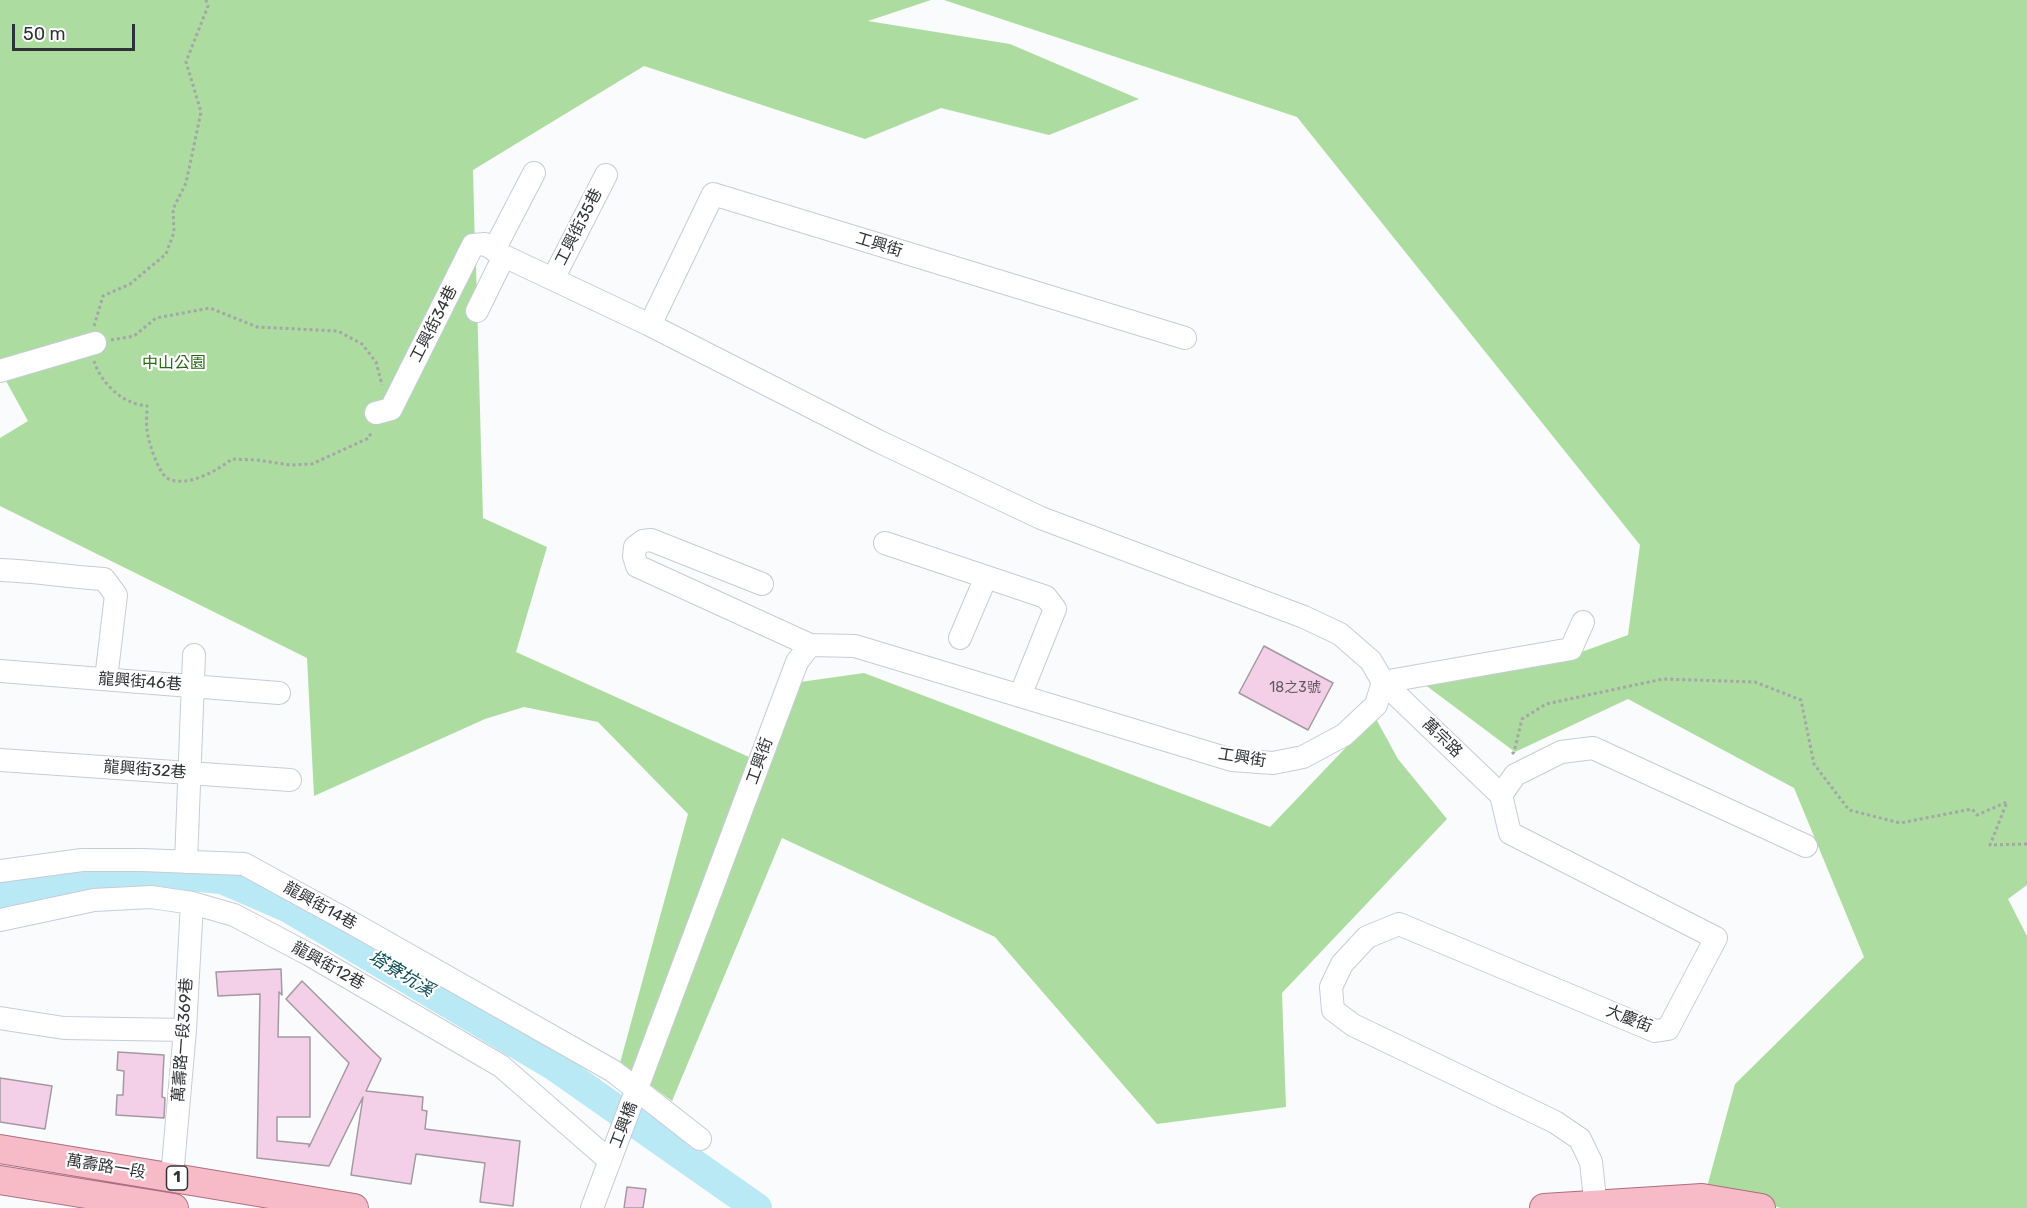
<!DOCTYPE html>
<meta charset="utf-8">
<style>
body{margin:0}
#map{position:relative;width:2027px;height:1208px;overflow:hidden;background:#fafbfd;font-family:Rubik,sans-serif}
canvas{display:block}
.scale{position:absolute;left:12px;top:24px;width:123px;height:27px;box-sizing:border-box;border:3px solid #303336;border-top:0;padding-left:8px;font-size:18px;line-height:21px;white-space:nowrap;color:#303336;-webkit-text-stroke:4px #fff;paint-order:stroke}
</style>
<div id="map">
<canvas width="2027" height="1208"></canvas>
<div class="scale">50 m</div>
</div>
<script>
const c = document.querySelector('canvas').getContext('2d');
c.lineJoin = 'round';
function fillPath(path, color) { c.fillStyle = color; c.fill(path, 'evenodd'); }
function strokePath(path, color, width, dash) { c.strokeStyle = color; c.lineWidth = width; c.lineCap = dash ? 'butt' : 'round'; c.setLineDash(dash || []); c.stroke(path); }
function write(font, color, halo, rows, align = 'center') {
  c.font = font + ' Rubik,"Noto Sans TC",sans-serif'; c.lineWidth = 4.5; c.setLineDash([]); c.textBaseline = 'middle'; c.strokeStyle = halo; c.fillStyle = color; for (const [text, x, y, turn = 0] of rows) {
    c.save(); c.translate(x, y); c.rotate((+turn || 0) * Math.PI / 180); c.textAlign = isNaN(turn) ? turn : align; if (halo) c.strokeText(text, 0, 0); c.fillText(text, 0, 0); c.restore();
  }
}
const green = new Path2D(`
 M0 0H931L868 21 1010 44 1139 99 1049 135 941 108 865 139 644 66 473 170 475 249 481 250 476 266 483 518 547 547 516 652 749 757 779 685 864 673 1270 827 1375 717 1398 759 1447 819 1282 993 1286 1107 1157 1124 995 937 782 838 672 1101 620 1063 688 814 598 722 524 707 485 719 314 796 307 658 0 506V438L28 421 0 370Z
 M944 0H2027V885L2008 899 2027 936V1208H1781L1707 1187 1735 1084 1864 957 1794 788 1628 699 1515 752 1424 684 1554 662 1628 635 1640 545 1297 117Z`);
const river = new Path2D(`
 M0 894 43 886 145 872 222 879 289 908 553 1065 757 1208`);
const building = new Path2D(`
 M1264 646 1333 683 1308 730 1239 693Z
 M281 969 282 995 279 992 278 1037H310V1117H277V1141L309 1144V1147L349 1063 286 999 302 981 381 1059 366 1091 423 1097 422 1110 427 1111 425 1129 520 1141 513 1206 480 1202 485 1163 416 1154 411 1184 351 1175 363 1097 329 1166 257 1158 260 994 218 996 216 972Z
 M118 1052 164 1055 162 1097 165 1098 164 1118 116 1115 117 1095H123L124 1071 117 1070Z
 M0 1078 52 1086 45 1129 0 1122Z
 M627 1187 646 1189 643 1208H624Z`);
const path = new Path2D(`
 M94 326 103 296 130 284 166 254 174 232 173 209 186 183 201 112 186 62 208 6 206 0
 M111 340 134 336 156 318 210 308 257 327 338 331 362 344 376 362 382 385
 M94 361C98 376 114 395 129 401 134 404 141 405 147 406 147 414 146 423 147 430 148 441 158 472 167 478 186 489 218 470 232 459L257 460 290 465 312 464 369 438 371 432
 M1512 754 1514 752 1522 719 1546 704 1663 679 1755 682 1801 700 1814 764 1849 810 1900 823 1972 809 1977 815 2007 802 1990 845 2027 844`);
const minor = new Path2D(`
 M494 250 534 173
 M553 279 606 175
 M477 311 504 256
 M0 371 95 343
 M376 413 391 409 473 245 485 244 504 256 650 325
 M885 543 1046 597 1055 609 1020 696
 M0 570C35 571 69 577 104 579L116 595 106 679
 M762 584 651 540 643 541 635 547 634 556 637 566 810 645
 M960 638 986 577
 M0 671 279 693
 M1383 682 1571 649 1583 622
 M1383 682 1501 795
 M0 760 290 780
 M186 862 194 655
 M0 871 82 860H142L244 864 352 923 613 1071 700 1139
 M0 920 94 900 151 897 192 903 234 915 310 955 501 1066 610 1161
 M0 1018 64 1028 185 1030
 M172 1177 185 1030 192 903
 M592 1208 797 662 810 645 855 646 1232 760 1273 763 1303 757 1344 735 1376 705 1383 682 1371 661 1340 634 1304 617 1041 518 878 441 650 325 713 194 1185 338
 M1596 1208 1591 1162 1580 1139 1555 1122 1353 1025 1333 1010 1331 987 1342 964 1367 937 1399 924 1655 1031 1668 1029 1716 938 1510 833 1501 795 1515 775 1561 752 1593 748 1806 846`);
const major = new Path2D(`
 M0 1149 354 1208
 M0 1180 174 1208
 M1544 1208 1702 1198 1761 1208`);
const numberNames = [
 ["18之3號",1295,688]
];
const shields = [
 [177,1178,21]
];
const shieldNames = [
 ["1",177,1178]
];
const streetNames = [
 ["工興街35巷",579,227,-63],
 ["工興街",879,245,17],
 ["工興街34巷",434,324,-63],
 ["龍興街46巷",140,682,4],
 ["萬宗路",1442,738,44],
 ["工興街",1242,758,9],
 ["工興街",760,761,-70],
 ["龍興街32巷",145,770,4],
 ["龍興街14巷",320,906,29],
 ["龍興街12巷",328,966,29],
 ["大慶街",1629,1019,21],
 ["萬壽路一段369巷",183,1040,-86],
 ["工興橋",624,1125,-69],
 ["萬壽路一段",106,1167,9]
];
const parkNames = [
 ["中山公園",174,363]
];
const waterNames = [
 ["塔寮坑溪",401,974,31]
];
fillPath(green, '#addca0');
strokePath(river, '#b9e9f5', 30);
fillPath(building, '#f4d0e8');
strokePath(building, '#a399a0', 1.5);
strokePath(minor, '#c6ccd6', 24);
strokePath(major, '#ad6e7d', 30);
strokePath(path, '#a4a6a8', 3, [3, 3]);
strokePath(minor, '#fff', 22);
strokePath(major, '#f7bbc8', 28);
write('14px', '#615a62', null, numberNames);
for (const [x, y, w] of shields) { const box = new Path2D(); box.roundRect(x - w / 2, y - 12, w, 24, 4.5); c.fillStyle = '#fff'; c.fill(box); strokePath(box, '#303336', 1.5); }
write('bold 15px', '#303336', null, shieldNames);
write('16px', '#303336', '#fff', streetNames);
write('16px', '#2c6818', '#fff', parkNames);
write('italic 18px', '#0c4c59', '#fff', waterNames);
</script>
